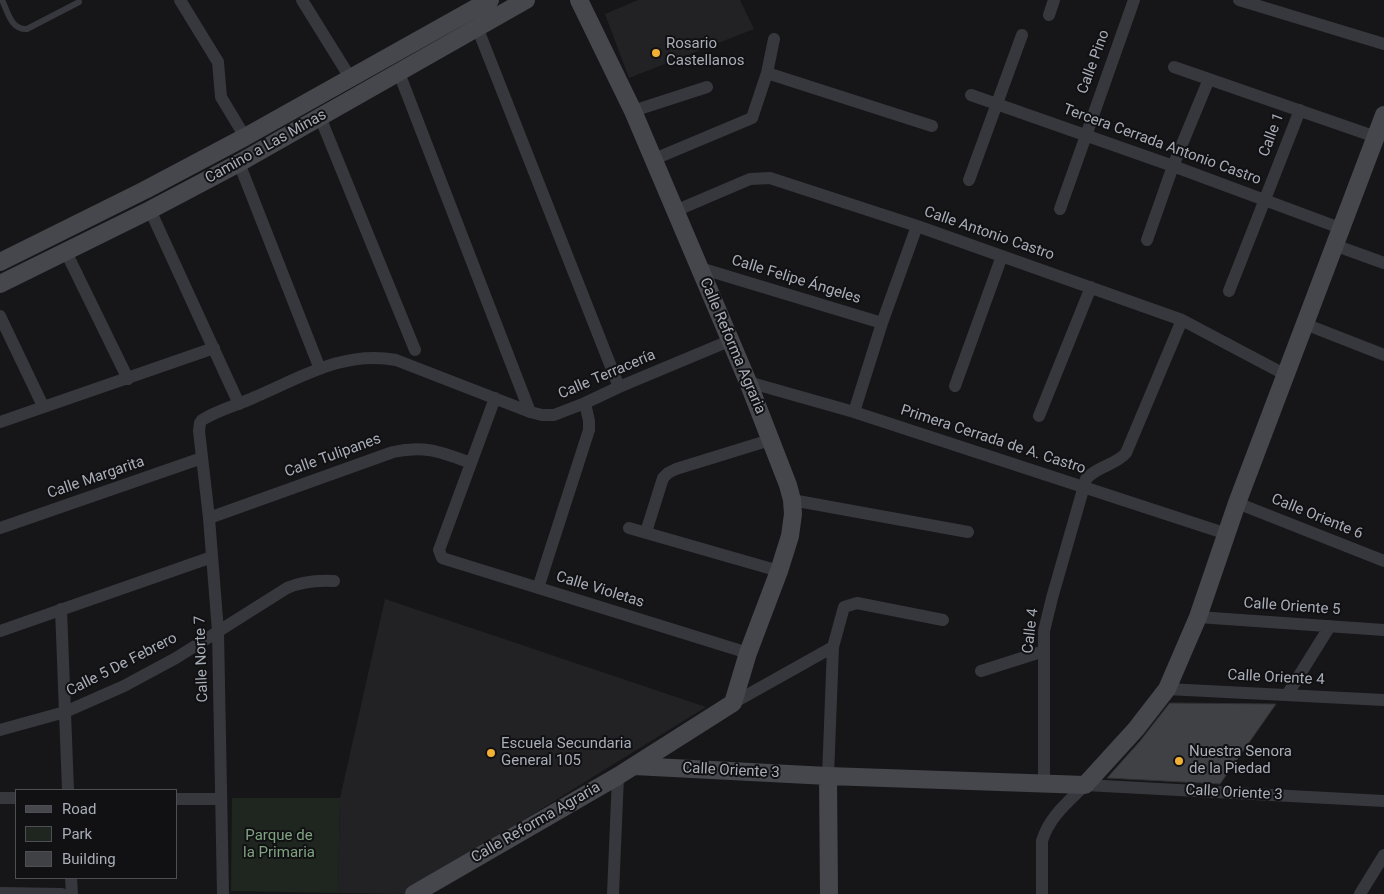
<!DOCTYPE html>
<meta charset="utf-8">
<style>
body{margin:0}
#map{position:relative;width:1384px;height:894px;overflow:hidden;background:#161618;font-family:Roboto,sans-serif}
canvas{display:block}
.legend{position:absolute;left:15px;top:789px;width:162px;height:90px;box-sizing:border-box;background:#111113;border:1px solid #4d4f55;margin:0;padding:6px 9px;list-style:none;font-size:15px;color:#a8adb8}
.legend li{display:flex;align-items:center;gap:10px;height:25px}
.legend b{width:25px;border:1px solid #4d4f55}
</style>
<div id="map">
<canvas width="1384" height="894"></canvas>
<ul class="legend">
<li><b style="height:6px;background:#45474d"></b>Road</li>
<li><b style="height:14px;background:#1e261f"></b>Park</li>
<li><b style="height:14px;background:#404145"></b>Building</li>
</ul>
</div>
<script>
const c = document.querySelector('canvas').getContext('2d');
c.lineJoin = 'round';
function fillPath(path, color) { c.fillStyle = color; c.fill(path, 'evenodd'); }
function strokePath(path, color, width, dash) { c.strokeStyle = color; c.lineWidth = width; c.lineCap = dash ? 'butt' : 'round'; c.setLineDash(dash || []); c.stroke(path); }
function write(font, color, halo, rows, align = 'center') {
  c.font = font + ' Roboto,sans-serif'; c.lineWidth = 4; c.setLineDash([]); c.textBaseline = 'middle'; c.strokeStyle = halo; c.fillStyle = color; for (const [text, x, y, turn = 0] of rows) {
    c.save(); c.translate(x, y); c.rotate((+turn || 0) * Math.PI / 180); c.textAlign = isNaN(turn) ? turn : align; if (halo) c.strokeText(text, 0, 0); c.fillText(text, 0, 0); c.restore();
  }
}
const built = new Path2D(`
 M638 0H740L754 29 629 78 605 14Z
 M385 599 706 707 404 894 338 893 340 798Z`);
const green = new Path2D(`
 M232 798H340L338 893 231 891Z`);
const building = new Path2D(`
 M1170 703 1276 704 1220 784 1107 778 1140 741Z`);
const lane = new Path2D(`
 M2 0C8 12 11 30 27 29L79 2`);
const street = new Path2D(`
 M180 0 218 62 221 97 245 137
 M302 0 351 79
 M1239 0 1384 44
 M1049 15 1054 0
 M477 27 619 387
 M1174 67 1376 137
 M399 73 530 412
 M767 73 932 126
 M971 95 1173 166 1340 228
 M633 111 707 87
 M320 117 415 350
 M652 160 752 118 767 73 774 39
 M239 163 320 369
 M969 180 1022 35
 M1060 209 1134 0
 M150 210 239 404
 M675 211 750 179 770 178 917 226 1182 320 1286 375
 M1147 240 1173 166 1209 79
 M1334 245 1384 263
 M66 252 128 379
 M700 268 882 323
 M1229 291 1300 110
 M0 316 43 406
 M1305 324 1384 355
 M748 382 854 412 1227 534
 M955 386 1002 256
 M495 398 439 550 442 558 748 653
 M854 412 882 323 917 226
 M1039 416 1091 287
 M0 422 214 348
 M792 500 968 532
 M1237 503 1384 561
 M209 518 393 452C425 445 441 452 471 463
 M0 528 202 458
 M629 528 779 571
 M646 532 663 478 668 473 676 469 770 440
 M538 588 589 430V421L585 403
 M61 609 68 790
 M1198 617 1384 630
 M0 631 212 557
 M981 671 1044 651
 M1167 689 1384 700
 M1287 695 1330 626
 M733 703 833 647
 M0 730 65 712 124 686 176 658 287 588C303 581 317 580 334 581
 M828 776 833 647 844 607 857 603 943 620
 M1044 783V631L1052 598 1086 479C1097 466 1116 465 1126 453L1182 320
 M0 798H16
 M176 799H221
 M71 878 72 894
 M0 893 62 894
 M223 894 218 631 209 518 199 431 200 423 202 420C218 410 238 405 255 397 302 377 344 350 396 360L530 412 542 415H554L585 403 619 387 729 341
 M613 894 618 776
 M1042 894V841C1049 817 1068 802 1085 785L1384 801
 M1360 894 1384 855`);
const secondary = new Path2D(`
 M0 262 145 190 245 137 490 0
 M0 284 150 210 239 163 526 0
 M634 766 828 776 1085 785 1136 729 1167 689 1198 617 1237 503 1384 115
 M828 776 829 894
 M414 894 618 776 733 703 748 653 779 571 790 536 793 514 792 500 788 485 748 382 633 111 579 0`);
const markers = [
 [656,53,5,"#f2b134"],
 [491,753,5,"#f2b134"],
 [1179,761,5,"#f2b134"]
];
const poiNames = [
 ["Rosario",666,44],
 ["Castellanos",666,61],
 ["Escuela Secundaria",501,744],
 ["General 105",501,761],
 ["Nuestra Senora",1189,752],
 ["de la Piedad",1189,769]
];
const streetNames = [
 ["Calle Pino",1094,62,-70],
 ["Calle 1",1272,135,-69],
 ["Tercera Cerrada Antonio Castro",1162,145,20],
 ["Camino a Las Minas",266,147,-29],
 ["Calle Antonio Castro",989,234,19],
 ["Calle Felipe Ángeles",796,280,17],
 ["Calle Reforma Agraria",732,346,67],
 ["Calle Terracería",607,375,-23],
 ["Primera Cerrada de A. Castro",993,440,18],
 ["Calle Tulipanes",333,456,-20],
 ["Calle Margarita",96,478,-19],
 ["Calle Oriente 6",1317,517,22],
 ["Calle Violetas",600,590,17],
 ["Calle Oriente 5",1292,607,4],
 ["Calle 4",1031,631,-83],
 ["Calle Norte 7",202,659,-92],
 ["Calle 5 De Febrero",122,665,-27],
 ["Calle Oriente 4",1276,678,3],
 ["Calle Oriente 3",731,771,3],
 ["Calle Oriente 3",1234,793,3],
 ["Calle Reforma Agraria",536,823,-30]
];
const parkNames = [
 ["Parque de",279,836],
 ["la Primaria",279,853]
];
fillPath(built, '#222225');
fillPath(green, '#1e261f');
fillPath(building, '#404145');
strokePath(building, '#303034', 1);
strokePath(lane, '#37383d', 6);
strokePath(street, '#37383d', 12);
strokePath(secondary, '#45474d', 18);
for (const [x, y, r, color] of markers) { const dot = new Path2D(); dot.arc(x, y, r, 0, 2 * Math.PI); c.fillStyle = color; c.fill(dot); strokePath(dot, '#111113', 2); }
write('15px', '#a8adb8', '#111113', poiNames, 'left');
write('15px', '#a8adb8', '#111113', streetNames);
write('15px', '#7fa381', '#111113', parkNames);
</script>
